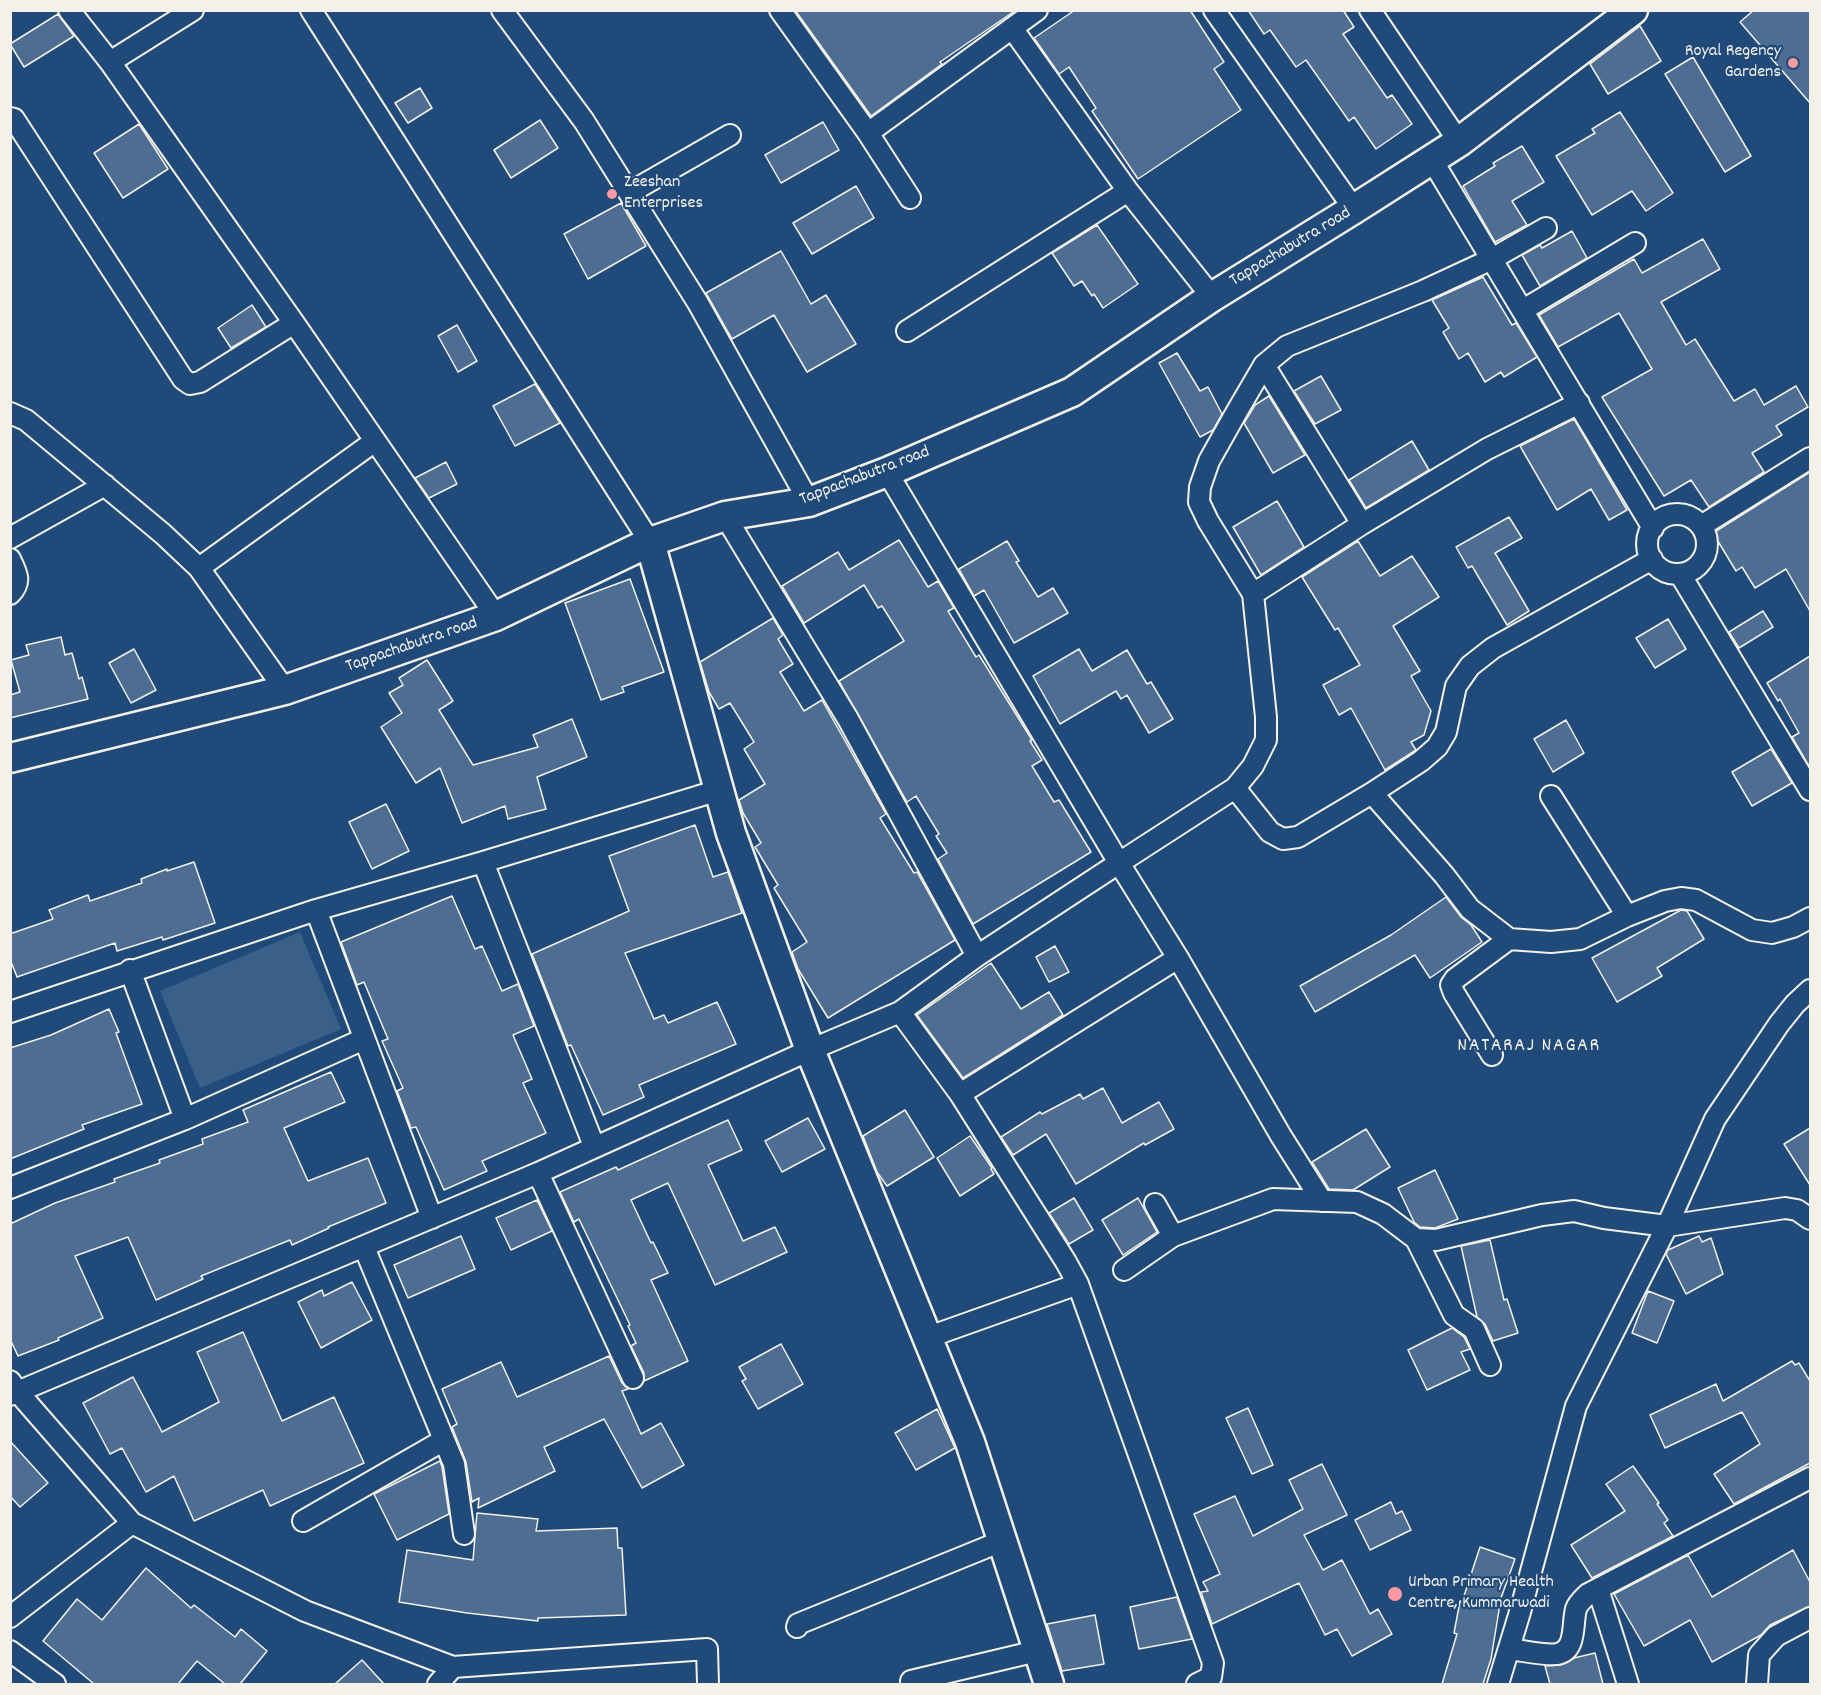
<!DOCTYPE html>
<style>
body{margin:0}
#map{position:relative;width:1821px;height:1695px;overflow:hidden;background:#1f4a7a;font-family:Dekko,sans-serif}
canvas{display:block}
.frame{position:absolute;inset:0;border:12px solid #f4f1e8;pointer-events:none}
</style>
<div id="map">
<canvas width="1821" height="1695"></canvas>
<div class="frame"></div>
</div>
<script>
const c = document.querySelector('canvas').getContext('2d');
c.lineJoin = 'round';
function fillPath(path, color) { c.fillStyle = color; c.fill(path, 'evenodd'); }
function strokePath(path, color, width, dash) { c.strokeStyle = color; c.lineWidth = width; c.lineCap = dash ? 'butt' : 'round'; c.setLineDash(dash || []); c.stroke(path); }
function write(font, color, halo, rows, align = 'center') {
  c.font = font + ' Dekko,sans-serif'; c.lineWidth = 4.5; c.setLineDash([]); c.textBaseline = 'middle'; c.strokeStyle = halo; c.fillStyle = color; for (const [text, x, y, turn = 0] of rows) {
    c.save(); c.translate(x, y); c.rotate((+turn || 0) * Math.PI / 180); c.textAlign = isNaN(turn) ? turn : align; if (halo) c.strokeText(text, 0, 0); c.fillText(text, 0, 0); c.restore();
  }
}
const green = new Path2D(`
 M300 932 341 1029 200 1088 160 991Z`);
const building = new Path2D(`
 M795 10H1016L940 62 942 64 871 116Z
 M1075 10H1190L1224 62 1214 69 1241 110 1138 179 1092 111 1096 108 1069 67 1059 74 1034 38Z
 M1248 10H1343L1354 27 1343 34 1387 98 1392 95 1412 124 1376 149 1354 117 1349 121 1306 60 1296 67 1270 30 1264 34Z
 M1754 10H1810V103L1740 22Z
 M58 14 74 36 24 67 10 44Z
 M1640 26 1661 61 1608 94 1590 64Z
 M1693 57 1751 156 1725 172 1665 74Z
 M420 88 432 108 408 123 395 103Z
 M1620 112 1673 193 1646 211 1632 191 1592 215 1556 156 1595 133 1592 129Z
 M540 120 558 148 511 178 494 150Z
 M823 122 839 150 781 183 765 155Z
 M139 124 168 169 123 198 94 153Z
 M1522 146 1544 182 1512 201 1527 225 1495 242 1463 186 1495 166 1493 163Z
 M856 186 874 218 812 254 793 223Z
 M621 203 646 246 588 279 564 234Z
 M1097 225 1138 284 1103 308 1094 294 1092 296 1082 281 1074 286 1052 253Z
 M1572 231 1587 258 1540 286 1522 255 1540 245 1542 248Z
 M1703 239 1720 269 1661 302 1686 345 1695 339 1734 401 1755 389 1764 405 1796 386 1808 407 1776 426 1782 435 1752 453 1764 472 1709 507 1691 480 1664 496 1602 397 1652 369 1619 313 1558 347 1539 315 1634 259 1642 273Z
 M781 251 811 304 826 295 856 344 807 372 774 315 732 339 706 293Z
 M1483 277 1512 325 1516 323 1537 357 1504 377 1501 372 1485 382 1468 353 1459 359 1443 332 1449 328 1432 300Z
 M252 305 266 327 231 348 218 328Z
 M457 325 477 361 458 372 438 336Z
 M1177 353 1200 391 1208 387 1222 414 1213 430 1200 437 1159 363Z
 M1321 376 1341 410 1315 424 1294 391Z
 M535 384 560 423 515 446 493 406Z
 M1269 396 1305 455 1273 473 1244 423 1255 405Z
 M1574 419 1627 510 1609 520 1591 489 1557 510 1520 446Z
 M1412 441 1429 470 1366 508 1349 480Z
 M446 462 457 484 429 498 415 478Z
 M1810 472V611L1786 569 1755 588 1742 567 1736 571 1713 533Z
 M1277 501 1304 547 1261 575 1233 527Z
 M1509 517 1522 538 1495 553 1529 611 1507 625 1472 566 1468 568 1456 547Z
 M899 540 928 587 938 581 954 608 948 611 976 657 979 655 1032 740 1030 741 1042 760 1032 766 1054 802 1059 800 1091 852 973 924 938 859 947 853 936 836 939 834 916 796 907 802 839 681 904 641 882 606 878 608 864 585 804 623 782 586 838 552 849 570Z
 M1007 541 1019 561 1016 562 1038 597 1053 588 1068 613 1014 643 984 590 974 596 959 569Z
 M1358 541 1380 576 1412 556 1439 597 1393 626 1420 671 1411 676 1431 711 1424 735 1411 742 1416 750 1385 770 1351 708 1339 715 1323 685 1360 665 1338 628 1335 630 1302 577Z
 M630 579 664 672 622 687 624 692 601 700 565 603Z
 M1763 611 1773 627 1739 648 1729 632Z
 M773 618 783 635 778 639 793 664 780 672 804 711 822 700 886 814 880 818 914 873 917 872 955 940 828 1018 798 969 792 952 807 942 774 888 778 885 755 847 761 843 743 813 739 800 765 784 744 749 754 742 730 703 719 709 709 692 700 662Z
 M1668 619 1686 649 1655 668 1636 638Z
 M61 637 65 655 72 653 79 679 82 677 88 699 10 718V695L20 692 11 660 29 655 26 645Z
 M134 649 156 690 131 703 109 663Z
 M1079 649 1092 671 1127 650 1147 684 1151 682 1173 719 1149 733 1127 695 1121 699 1116 691 1060 724 1033 676Z
 M1810 656V768L1792 737 1799 733 1780 699 1778 701 1767 683Z
 M427 660 453 701 439 710 473 765 538 747 533 735 572 719 587 757 537 777 546 809 508 819 505 806 462 823 440 768 416 783 381 727 402 713 389 693 403 685 399 678Z
 M1566 720 1584 753 1553 772 1534 739Z
 M1771 749 1792 783 1752 806 1732 772Z
 M386 804 409 851 372 869 349 822Z
 M695 825 713 877 728 872 742 913 625 953 654 1019 664 1015 668 1023 717 1002 736 1044 639 1085 644 1097 603 1115 571 1045 568 1046 532 954 629 911 609 856Z
 M194 862 215 923 163 940 162 937 117 951 115 943 17 977 10 959V934L53 919 49 910 88 895 90 901 142 883 141 879 167 869V871Z
 M452 896 475 949 482 946 502 991 518 984 534 1026 513 1035 532 1079 523 1083 546 1133 482 1161 487 1171 444 1190 416 1127 411 1128 397 1091 403 1088 382 1041 388 1039 364 982 357 985 341 942Z
 M1446 897 1461 917 1471 925 1482 942 1430 978 1415 955 1315 1012 1300 986 1391 935Z
 M1681 910 1687 911 1704 939 1657 968 1662 976 1617 1002 1592 958Z
 M1055 946 1069 972 1049 982 1036 957Z
 M991 963 1021 1009 1049 992 1063 1015 963 1078 917 1015Z
 M109 1009 119 1032 116 1033 142 1104 82 1125 84 1129 10 1159V1048L51 1035Z
 M331 1072 345 1102 284 1128 308 1181 368 1158 386 1203 328 1227 329 1228 292 1245 290 1240 201 1276 203 1279 156 1300 128 1237 75 1256 103 1318 58 1338 59 1340 18 1356 10 1339V1224L55 1203 115 1182 114 1179 160 1163 159 1160 203 1144 202 1139 248 1122 243 1110Z
 M1103 1088 1122 1123 1159 1102 1174 1129 1145 1145 1144 1143 1076 1184 1046 1134 1013 1155 1001 1137 1040 1112 1042 1114 1080 1094 1083 1099Z
 M905 1110 934 1157 887 1186 877 1172 863 1136Z
 M808 1118 825 1149 782 1172 765 1141Z
 M728 1120 742 1150 708 1165 743 1241 775 1227 787 1252 715 1285 668 1183 631 1200 651 1243 653 1242 668 1273 651 1280 688 1361 644 1381V1373L631 1346 636 1343 628 1326 630 1325 579 1219 574 1222 560 1192 616 1167 618 1170Z
 M1810 1128V1185L1784 1144Z
 M1366 1129 1390 1167 1353 1190 1329 1189 1312 1162Z
 M970 1136 992 1168 991 1169 994 1174 960 1196 937 1158Z
 M1435 1170 1458 1219 1435 1228 1420 1227 1414 1222 1398 1188Z
 M1074 1198 1093 1230 1069 1244 1049 1213Z
 M1138 1198 1157 1232 1123 1255 1102 1220Z
 M537 1200 552 1231 511 1250 496 1218Z
 M461 1236 475 1269 408 1298 394 1265Z
 M1699 1236 1702 1242 1711 1238 1723 1274 1686 1294 1666 1254 1668 1250Z
 M1490 1240 1504 1300 1507 1299 1518 1333 1493 1341 1485 1324 1477 1317 1461 1246Z
 M352 1282 372 1320 321 1348 298 1302 322 1290 324 1296Z
 M1648 1291 1674 1301 1657 1343 1632 1333Z
 M1452 1328 1464 1337 1470 1349 1461 1352 1470 1370 1427 1390 1408 1350Z
 M243 1332 282 1421 334 1397 364 1463 270 1506 263 1490 194 1521 174 1476 146 1492 122 1448 110 1454 83 1403 133 1377 162 1432 219 1402 197 1352Z
 M781 1344 803 1384 758 1409 742 1381 746 1379 739 1367Z
 M609 1356 622 1383 628 1389 622 1391 641 1434 661 1423 684 1465 642 1488 604 1419 544 1447 555 1471 478 1508 479 1498 472 1502 466 1462 452 1427 457 1424 442 1389 501 1362 517 1397Z
 M1792 1361 1795 1365 1799 1363 1810 1381V1463L1734 1504 1714 1474 1760 1444 1742 1412 1665 1448 1650 1415 1716 1384 1723 1401Z
 M1248 1408 1273 1465 1252 1474 1226 1418Z
 M937 1409 955 1448 916 1470 895 1433Z
 M10 1441 48 1483 20 1507 10 1496Z
 M440 1461 442 1467 449 1514 397 1540 374 1494Z
 M1322 1464 1347 1515 1304 1535 1323 1570 1342 1560 1370 1614 1378 1609 1392 1634 1352 1656 1337 1629 1325 1635 1299 1583 1212 1624 1201 1592 1208 1591 1203 1582 1220 1574 1194 1514 1235 1496 1253 1536 1303 1509 1289 1480Z
 M1633 1466 1659 1503 1657 1504 1668 1520 1664 1523 1673 1536 1592 1578 1571 1545 1625 1511 1606 1484Z
 M1391 1502 1396 1514 1402 1511 1411 1530 1370 1550 1355 1520Z
 M477 1513 538 1519 536 1531 617 1528 618 1548H622L626 1615 538 1618V1621L467 1613 399 1602 407 1550 473 1560Z
 M1480 1547 1515 1559 1501 1598 1491 1659 1483 1684H1442L1457 1634 1454 1633 1460 1601 1462 1602Z
 M1793 1550 1810 1582V1606L1770 1625 1761 1635 1712 1662 1690 1620 1644 1646 1614 1594 1688 1555 1712 1597Z
 M146 1568 191 1608 194 1605 235 1637 241 1629 267 1651 240 1684H225L197 1661 178 1684H94L43 1641 77 1599 102 1620Z
 M1177 1597 1192 1639 1139 1649 1130 1607Z
 M1095 1615 1104 1664 1062 1671 1047 1624Z
 M1595 1653 1603 1684H1550L1545 1666 1561 1665 1574 1658Z
 M362 1660 384 1684H335Z`);
const street = new Path2D(`
 M69 10 110 62 294 323 496 616
 M311 10 650 542
 M502 10 584 121 698 303 809 502
 M780 10 868 133 910 198
 M1214 10 1354 209
 M1370 10 1459 142
 M110 62 193 10
 M10 118 14 119 183 379 190 384 200 382 294 323
 M868 133 1037 10
 M1432 160 1653 528
 M1128 191 1212 297
 M629 193 730 135
 M1523 310 1635 243
 M907 331 1128 191 1012 28
 M1264 365 1362 524
 M10 413 26 420 163 534 199 568 285 690
 M1647 544a30 30 0 1 1 60 0a30 30 0 1 1-60 0Z
 M725 516 848 719 977 956
 M1701 526 1810 458
 M10 538 105 485
 M10 559C17 573 22 582 10 594
 M199 568 375 441
 M1680 574 1810 790
 M1253 594 1362 524 1487 449 1579 403
 M1235 788 1253 766 1266 740V717L1253 594 1208 521 1199 502 1200 487 1209 461 1236 413 1264 365 1287 346 1423 291 1492 259 1546 228
 M1372 793 1444 875 1470 909 1509 939 1551 942 1580 939 1627 916 1665 901 1681 898 1696 900 1752 930 1772 933 1793 927 1810 918
 M1551 796 1627 916
 M483 862 594 1146
 M316 910 432 1218
 M1178 958 1281 1136 1322 1201
 M130 970 185 1119
 M10 1012 316 910 483 862 719 790
 M900 1012 960 1094 1066 1262 1078 1284 1213 1663 1211 1677 1197 1684
 M1492 1055 1454 993 1451 985 1455 979 1509 939
 M960 1094 1178 958 1119 863 1235 788 1270 832 1283 839 1298 837 1372 793 1421 761 1437 747 1446 732 1456 686 1470 666 1493 648 1652 559
 M538 1173 633 1378
 M10 1188 185 1119 364 1039
 M1155 1204 1173 1236 1273 1199 1357 1202 1383 1214 1416 1239 1454 1315 1474 1329 1490 1365
 M1416 1239 1436 1240 1542 1215 1574 1211 1604 1218 1667 1226 1785 1208 1797 1210 1810 1219
 M364 1247 454 1464 464 1534
 M1124 1270 1173 1236
 M926 1338 1078 1284
 M10 1381 17 1391 132 1523 305 1611 453 1667 707 1649 708 1684
 M10 1395 538 1173 810 1050 900 1012 977 956 1119 863 887 472
 M303 1521 444 1440
 M1598 1589 1628 1684
 M10 1617 132 1523
 M797 1627 798 1624 1002 1541
 M1509 1649C1520 1650 1546 1656 1557 1654 1577 1651 1572 1623 1576 1609 1578 1603 1583 1599 1588 1594L1810 1478
 M10 1651 55 1684
 M911 1681 1037 1651
 M438 1684 453 1667
 M1498 1684 1520 1612 1576 1406 1667 1226 1715 1119 1779 1024 1795 1004 1810 990
 M1757 1684 1759 1655 1776 1636 1810 1618`);
const secondary = new Path2D(`
 M650 542 731 833 810 1050 970 1442 1049 1684
 M10 758 285 690 496 616 650 542 725 516 809 502 887 472 1072 392 1212 297 1354 209 1459 142 1633 10`);
const markers = [
 [1793,63,6,"#ff9aa2"],
 [612,194,6,"#ff9aa2"],
 [1395,1594,8,"#ff9aa2"]
];
const poiNames = [
 ["Royal Regency",1781,53,"right"],
 ["Gardens",1781,74,"right"],
 ["Zeeshan",624,184],
 ["Enterprises",624,205],
 ["Urban Primary Health",1408,1584],
 ["Centre, Kummarwadi",1408,1605]
];
const streetNames = [
 ["Tappachabutra road",1291,248,-31],
 ["Tappachabutra road",865,477,-21],
 ["Tappachabutra road",412,646,-19]
];
const neighbourhoodNames = [
 ["NATARAJ NAGAR",1529,1047]
];
fillPath(green, '#3a5f88');
fillPath(building, '#4d6e92');
strokePath(building, '#f4f1e8', 1.5);
strokePath(street, '#f4f1e8', 24);
strokePath(secondary, '#f4f1e8', 33);
strokePath(street, '#1f4a7a', 20);
strokePath(secondary, '#1f4a7a', 28);
for (const [x, y, r, color] of markers) { const dot = new Path2D(); dot.arc(x, y, r, 0, 2 * Math.PI); c.fillStyle = color; c.fill(dot); strokePath(dot, '#1f4a7a', 2); }
write('18px', '#f4f1e8', '#1f4a7a', poiNames, 'left');
write('18px', '#f4f1e8', '#1f4a7a', streetNames);
c.letterSpacing = '1.5px';
write('20px', '#f4f1e8', '#1f4a7a', neighbourhoodNames);
c.letterSpacing = '0px';
</script>
